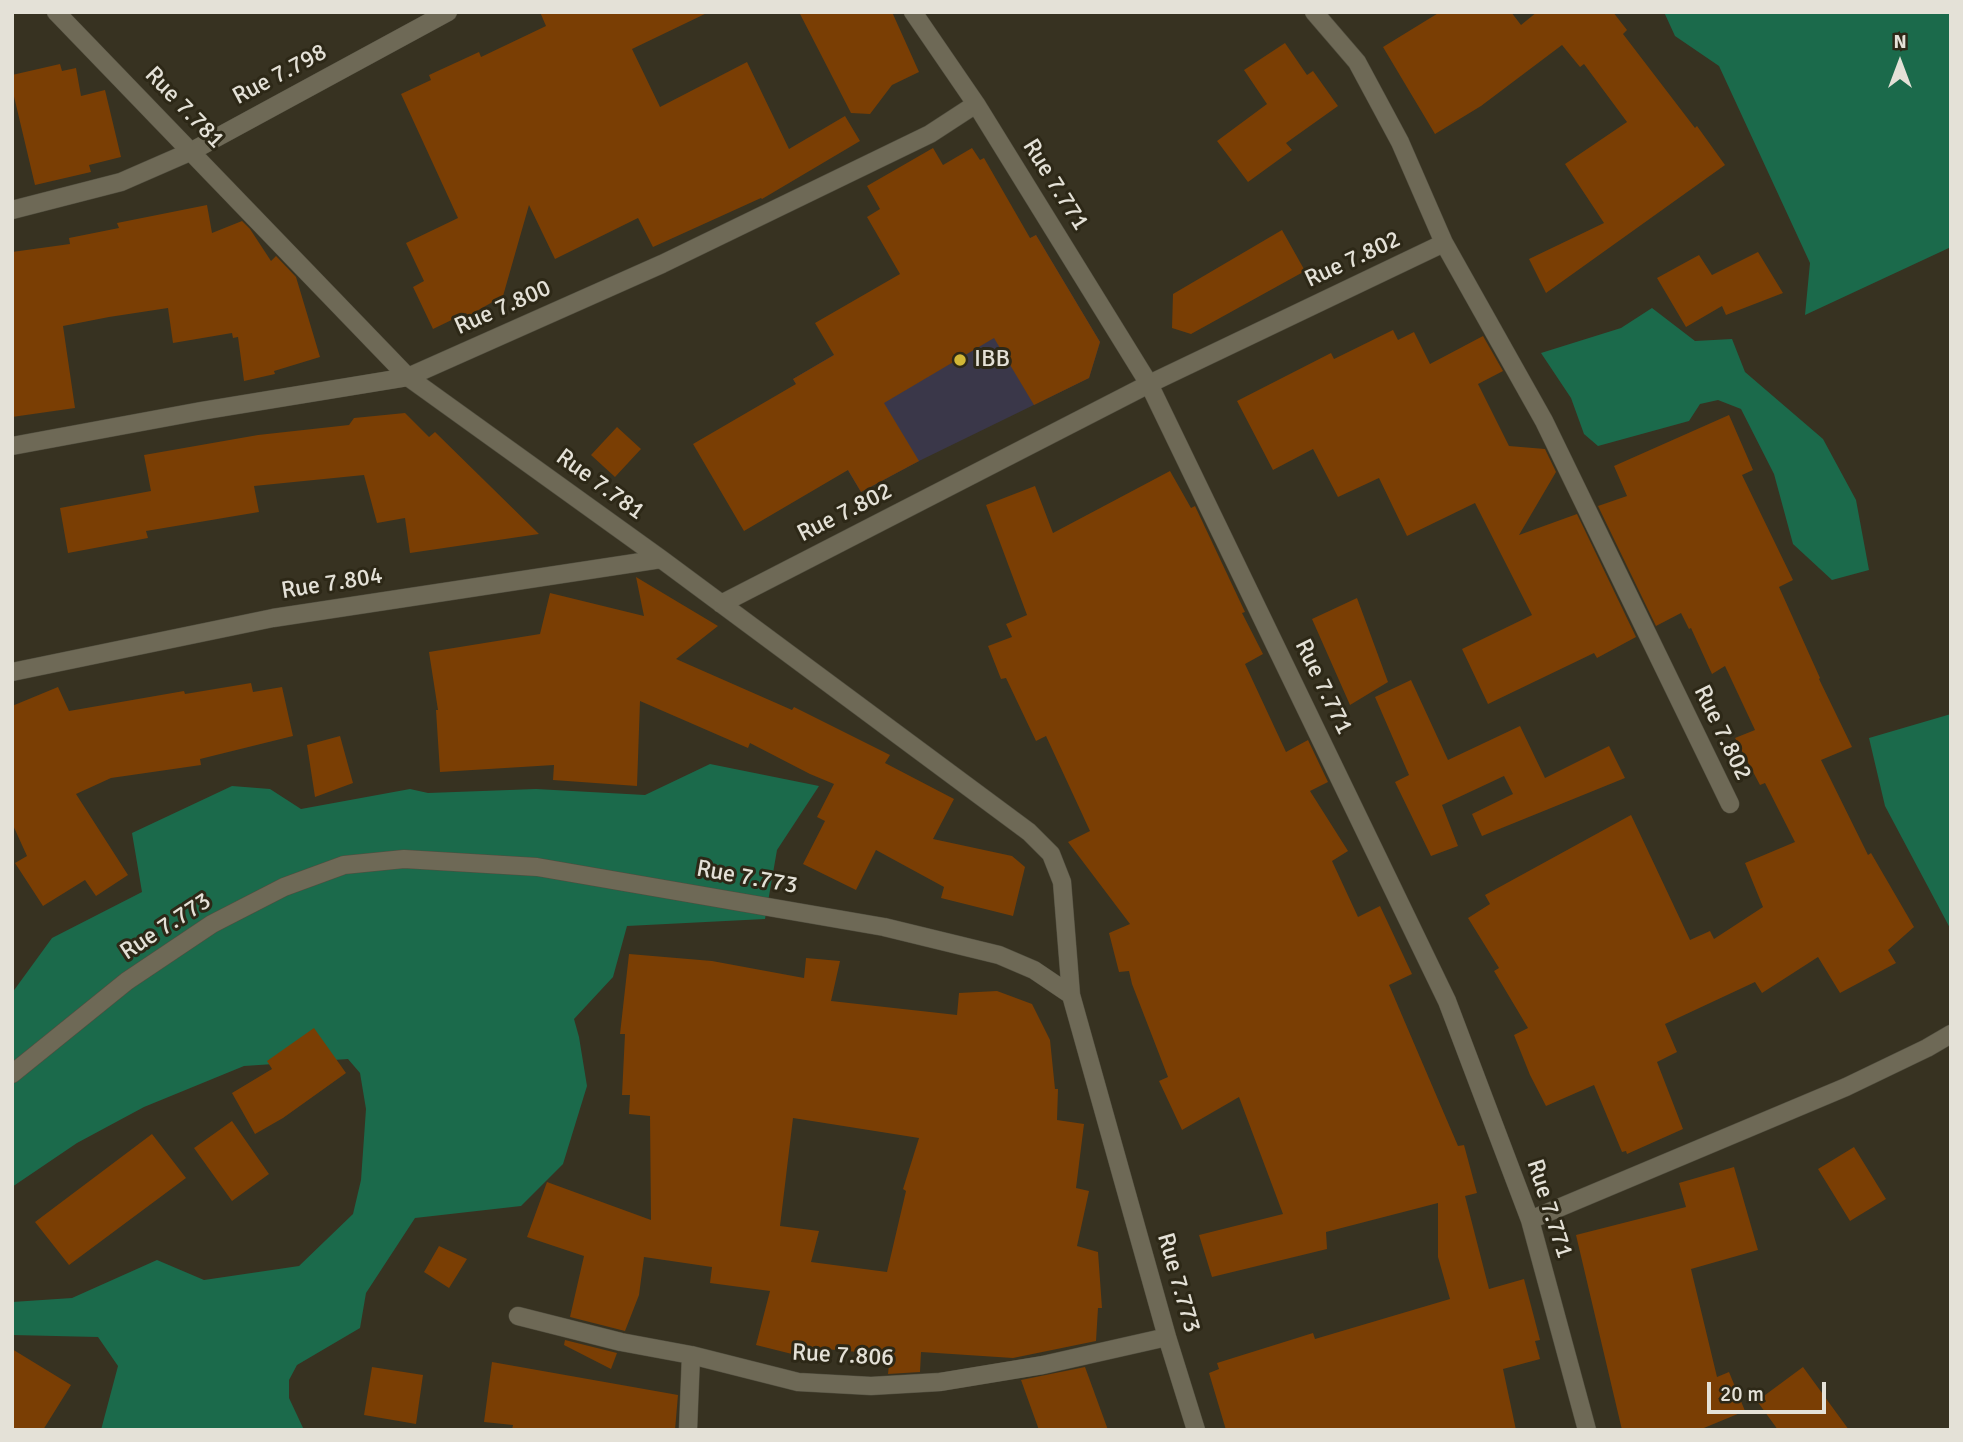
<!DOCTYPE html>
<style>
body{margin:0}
#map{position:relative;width:1963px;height:1442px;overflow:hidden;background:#373221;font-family:Signika,sans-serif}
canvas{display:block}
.frame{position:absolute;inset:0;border:14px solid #e4e1d7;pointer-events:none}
.north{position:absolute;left:1865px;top:28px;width:70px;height:70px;-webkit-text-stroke:5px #2d2817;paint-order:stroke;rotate:0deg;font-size:19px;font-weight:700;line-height:28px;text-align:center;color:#e4e1d7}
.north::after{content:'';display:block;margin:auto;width:24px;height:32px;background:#e4e1d7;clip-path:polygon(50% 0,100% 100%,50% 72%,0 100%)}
.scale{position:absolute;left:1707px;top:1382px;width:119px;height:32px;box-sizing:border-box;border:4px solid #e4e1d7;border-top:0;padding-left:9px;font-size:21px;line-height:24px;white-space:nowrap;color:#e4e1d7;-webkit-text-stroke:5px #2d2817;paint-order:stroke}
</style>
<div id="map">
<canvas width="1963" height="1442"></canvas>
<div class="frame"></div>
<div class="north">N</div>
<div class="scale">20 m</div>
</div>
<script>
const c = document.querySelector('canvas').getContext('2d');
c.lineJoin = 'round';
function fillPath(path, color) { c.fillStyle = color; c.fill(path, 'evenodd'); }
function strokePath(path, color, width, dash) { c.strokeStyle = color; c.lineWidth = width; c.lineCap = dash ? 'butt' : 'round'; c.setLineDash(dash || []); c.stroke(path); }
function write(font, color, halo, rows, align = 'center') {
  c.font = font + ' Signika,sans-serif'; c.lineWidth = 6; c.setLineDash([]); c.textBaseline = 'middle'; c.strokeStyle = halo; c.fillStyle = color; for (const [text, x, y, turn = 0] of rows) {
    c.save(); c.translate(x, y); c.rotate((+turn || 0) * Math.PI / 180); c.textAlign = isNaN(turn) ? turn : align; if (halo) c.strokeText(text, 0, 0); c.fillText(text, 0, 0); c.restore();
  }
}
const education = new Path2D(`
 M1036 235 1100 342 1089 378 919 461 861 492 793 379Z`);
const green = new Path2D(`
 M1664 12H1951V247L1805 315 1810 263 1719 66 1675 36Z
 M1652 308 1695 341 1732 339 1745 372 1823 439 1856 500 1869 570 1832 580 1793 544 1774 474 1741 409 1718 400 1700 404 1689 421 1598 446 1584 434 1571 398 1541 353 1621 328Z
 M1951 714V930L1885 806 1869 738Z
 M710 764 819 786 777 850 765 919 627 926 613 977 574 1019 579 1037 587 1086 563 1164 521 1206 415 1218 366 1293 360 1328 297 1365 289 1380V1398L304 1430H101L118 1366 98 1337 12 1335V1302L72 1298 157 1260 204 1280 299 1266 353 1214 361 1180 366 1109 360 1073 348 1059 244 1066 144 1107 77 1143 12 1187V993L52 938 142 892 132 833 232 786 270 789 301 809 410 789 428 793 536 789 645 795Z`);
const building = new Path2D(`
 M540 12H709L632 49 660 107 747 62 789 149 845 116 860 141 762 199 761 198 653 247 638 218 555 259 529 205 503 296 468 316 466 313 433 329 413 287 424 281 406 243 458 218 401 94 431 80 429 75 479 52 481 57 546 26Z
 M799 12H892L919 72 892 85 870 114 851 113Z
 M1440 12H1511L1521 25 1537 12H1613L1627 30 1623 34 1695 128 1697 126 1725 165 1546 293 1529 259 1604 223 1565 164 1627 122 1584 64 1580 67 1562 45 1481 106 1435 134 1383 47Z
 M1285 43 1307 75 1313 71 1338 106 1286 143 1292 150 1248 182 1217 141 1267 104 1244 70Z
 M60 64 62 71 76 68 81 96 105 90 121 157 89 165 91 172 35 185 12 88V75Z
 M933 148 943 165 972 148 980 160 984 158 1030 238 1036 235 1100 342 1089 378 1034 405 994 338 884 403 919 461 861 492 848 470 744 531 693 444 796 384 793 379 834 355 815 323 900 274 867 217 880 209 867 186Z
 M207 205 212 233 242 221 250 229 271 261 276 256 296 277 320 357 274 371 275 374 244 381 238 337 233 338 232 333 173 343 168 308 109 317 63 326 75 408 12 417V252L70 244 69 238 119 228 117 223Z
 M1282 230 1305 271 1191 334 1172 328 1173 294Z
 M1758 252 1783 293 1726 315 1722 306 1686 327 1657 278 1699 255 1712 275Z
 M1393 330 1398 340 1414 332 1430 364 1483 336 1503 371 1478 384 1509 446 1545 449 1556 472 1519 535 1577 514 1636 637 1597 658 1594 653 1488 704 1462 649 1532 615 1475 503 1407 536 1379 478 1338 497 1313 449 1273 470 1237 401 1331 353 1334 359Z
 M405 413 429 437 435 432 539 534 410 553 405 518 377 523 364 475 254 486 259 512 146 531 148 538 68 553 60 508 151 491 144 455 258 435 349 425 354 418Z
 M1729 415 1753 470 1742 475 1793 580 1779 587 1820 678 1819 679 1852 747 1821 760 1868 855 1871 853 1914 927 1888 950 1896 963 1840 993 1818 957 1762 993 1755 982 1665 1024 1677 1052 1657 1062 1683 1129 1627 1154 1626 1151 1622 1152 1594 1085 1546 1106 1530 1075 1514 1035 1528 1028 1494 971 1499 968 1468 918 1490 904 1485 895 1631 815 1690 940 1710 931 1714 939 1763 907 1745 863 1795 842 1765 783 1760 785 1735 738 1755 730 1725 666 1712 674 1691 628 1689 629 1681 613 1656 626 1598 506 1627 496 1614 466Z
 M617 427 641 449 615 477 591 455Z
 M1170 471 1191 508 1195 506 1245 612 1242 613 1263 654 1245 664 1286 752 1308 740 1328 782 1310 791 1348 851 1332 861 1358 917 1380 906 1412 974 1389 985 1458 1146 1464 1145 1477 1193 1465 1196 1489 1289 1524 1279 1540 1340 1535 1341 1540 1359 1503 1369 1516 1430H1226L1209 1373 1219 1369 1217 1363 1313 1333 1315 1339 1450 1299 1438 1257V1203L1326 1232 1327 1249 1212 1277 1199 1235 1283 1214 1239 1097 1182 1130 1159 1081 1168 1077 1132 984 1129 971 1119 972 1109 933 1130 924 1068 842 1090 831 1046 736 1036 741 1006 678 1001 679 988 646 1012 637 1006 624 1027 615 986 505 1035 486 1053 533Z
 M636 577 718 626 676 659 792 710 794 707 890 755 885 763 954 799 933 839 1012 856 1025 867 1013 916 941 898 944 887 876 850 856 890 803 864 825 821 817 817 834 784 810 774 750 743 748 748 640 701 637 786 553 780 554 765 440 772 436 710H438L429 652 540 634 550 593 644 616Z
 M1357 598 1388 682 1350 705 1312 619Z
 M1411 680 1448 760 1520 726 1545 778 1609 746 1625 778 1482 836 1472 814 1513 794 1504 776 1442 805 1458 846 1431 856 1395 782 1409 775 1375 697Z
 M251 683 253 692 282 687 293 736 200 759 201 765 111 778 76 794 128 875 96 896 85 880 43 906 15 863 27 856 12 823V706L58 687 69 711 184 691 185 694Z
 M340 736 353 783 315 797 307 745Z
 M629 954 712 961 804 978 806 958 840 961 831 1001 957 1015 959 993 997 991 1032 1004 1050 1040 1055 1089H1058L1057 1120 1084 1124 1076 1188 1089 1191 1077 1246 1098 1252 1102 1308H1098L1096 1341 1013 1358 921 1352 920 1372 888 1374 890 1355 794 1346 792 1354 756 1345 770 1291 710 1283 712 1267 644 1257 639 1295 625 1331 570 1317 584 1256 527 1237 547 1182 651 1220 650 1116 629 1114 630 1095H622L625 1034H620ZM793 1118 919 1138 903 1189 906 1191 887 1272 811 1262 819 1231 780 1226Z
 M314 1028 346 1073 283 1118 255 1134 232 1093 272 1069 267 1061Z
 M232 1121 269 1174 232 1201 194 1148Z
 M152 1134 186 1178 69 1265 35 1222Z
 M1854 1147 1886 1199 1850 1221 1818 1169Z
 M1734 1167 1758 1250 1691 1269 1717 1377 1729 1372 1745 1411 1699 1430H1622L1576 1235 1686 1207 1679 1183Z
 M439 1246 467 1259 449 1288 424 1272Z
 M565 1340 617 1353 611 1369 564 1345Z
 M12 1349 71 1385 43 1430H12Z
 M492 1362 678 1395 675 1430H512L513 1425 484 1422Z
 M372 1367 423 1375 416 1424 364 1415Z
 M1085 1367 1108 1430H1039L1021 1380Z
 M1803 1367 1849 1430H1778L1757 1401Z`);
const minor = new Path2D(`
 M56 12 408 377 661 559 1029 832 1051 854 1062 882 1071 995
 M913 12 976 104 1149 384 1447 1001 1530 1220 1587 1430
 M1314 12 1357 62 1400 142 1444 243
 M12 210 121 182 192 151 448 12
 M12 446 201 411 408 377 662 264 930 134 976 104
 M721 604 1149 384 1444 243 1544 421 1730 804
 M12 672 273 618 661 559
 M12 1074 127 981 212 924 284 887 344 865 404 859 537 867 884 927 999 955 1034 970 1071 995 1167 1337 1196 1430
 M1530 1220 1846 1087 1927 1048 1951 1034
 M518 1316 621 1342 691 1355 798 1382 871 1386 940 1382 1043 1365 1167 1337
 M688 1430 691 1355`);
const markers = [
 [960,360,7,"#d2b736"]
];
const streetNames = [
 ["Rue 7.798",280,75,-28],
 ["Rue 7.781",184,108,46],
 ["Rue 7.771",1055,185,58],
 ["Rue 7.802",1353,260,-25],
 ["Rue 7.800",503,308,-24],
 ["Rue 7.781",600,485,36],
 ["Rue 7.802",845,513,-27],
 ["Rue 7.804",332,584,-9],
 ["Rue 7.771",1323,687,64],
 ["Rue 7.802",1722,733,64],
 ["Rue 7.773",747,878,10],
 ["Rue 7.773",166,927,-33],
 ["Rue 7.771",1549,1209,72],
 ["Rue 7.773",1178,1283,74],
 ["Rue 7.806",843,1356,3]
];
const poiNames = [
 ["IBB",974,360]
];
fillPath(education, '#3a3749');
fillPath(green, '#1b6a4b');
fillPath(building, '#7a3e04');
strokePath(minor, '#514e3f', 19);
strokePath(minor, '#6e6956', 18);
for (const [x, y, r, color] of markers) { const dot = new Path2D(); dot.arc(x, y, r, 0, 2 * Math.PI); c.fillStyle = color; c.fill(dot); strokePath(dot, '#2d2817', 2.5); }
write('24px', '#e4e1d7', '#2d2817', streetNames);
write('24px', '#e4e1d7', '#2d2817', poiNames, 'left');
</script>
